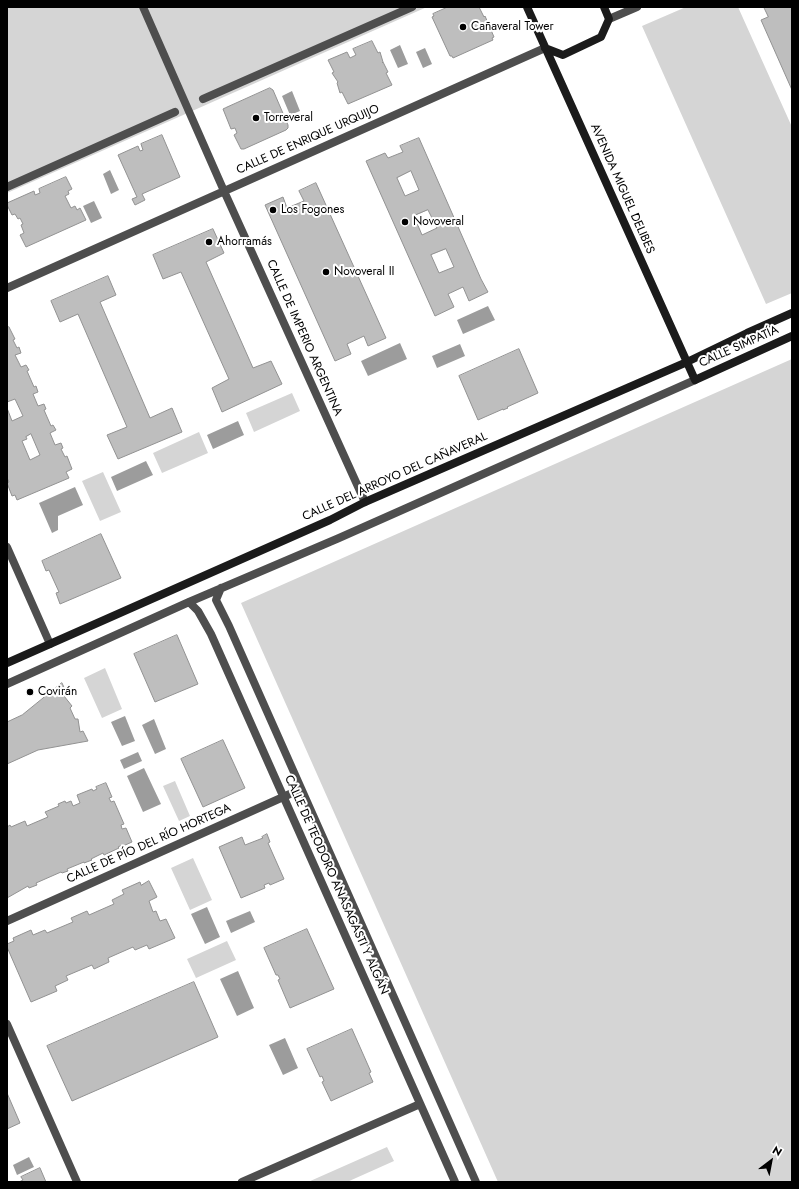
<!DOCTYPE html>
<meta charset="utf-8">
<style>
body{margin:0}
#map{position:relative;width:799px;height:1189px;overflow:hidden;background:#fff;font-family:Jost,sans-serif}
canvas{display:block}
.frame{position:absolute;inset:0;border:8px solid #000;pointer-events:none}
.north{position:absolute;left:751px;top:1141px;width:40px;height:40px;-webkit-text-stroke:3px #fff;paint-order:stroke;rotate:32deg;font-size:11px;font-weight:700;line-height:16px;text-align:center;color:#000}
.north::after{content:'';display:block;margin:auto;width:14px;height:18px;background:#000;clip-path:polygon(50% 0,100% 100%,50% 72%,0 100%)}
</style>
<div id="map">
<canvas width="799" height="1189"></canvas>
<div class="frame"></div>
<div class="north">N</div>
</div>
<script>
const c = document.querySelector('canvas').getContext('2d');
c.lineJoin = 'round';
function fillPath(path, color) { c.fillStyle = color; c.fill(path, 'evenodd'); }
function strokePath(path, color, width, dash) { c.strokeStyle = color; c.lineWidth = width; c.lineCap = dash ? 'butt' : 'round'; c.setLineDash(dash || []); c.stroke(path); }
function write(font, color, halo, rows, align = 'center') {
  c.font = font + ' Jost,sans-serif'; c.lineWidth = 4; c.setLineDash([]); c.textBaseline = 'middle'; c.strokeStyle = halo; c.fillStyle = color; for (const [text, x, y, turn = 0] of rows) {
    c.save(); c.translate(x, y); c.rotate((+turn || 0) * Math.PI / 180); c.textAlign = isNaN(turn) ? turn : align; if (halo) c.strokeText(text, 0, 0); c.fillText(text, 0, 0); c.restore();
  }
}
const green = new Path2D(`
 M7 7H427L7 193Z
 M686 7H738L792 127V293L766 304 642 26Z
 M792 359V1182H498L241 603Z
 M292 393 300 411 254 432 246 413Z
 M199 432 208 453 162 473 153 453Z
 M103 472 121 512 100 521 82 481Z
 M105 668 122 709 102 718 84 678Z
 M175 781 190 816 179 821 163 786Z
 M193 858 212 900 190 910 171 868Z
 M227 941 236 960 196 978 187 959Z
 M387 1147 394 1161 347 1182H308Z`);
const water = new Path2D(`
 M400 45 408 64 398 68 390 50Z
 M425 48 432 64 423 68 416 52Z
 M292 91 300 111 290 115 282 96Z
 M110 170 119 190 111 194 103 174Z
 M94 201 102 218 91 223 83 206Z
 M488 306 495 320 463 334 457 320Z
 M400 343 407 359 368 376 361 361Z
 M460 344 465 356 437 368 432 356Z
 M238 421 244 435 213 449 207 435Z
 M146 461 153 475 117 491 111 477Z
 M75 487 83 505 58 516V530L52 533 39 503Z
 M125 716 135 741 122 746 111 722Z
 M154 719 166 749 155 754 142 725Z
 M138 752 142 761 124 769 120 760Z
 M144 768 161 804 143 812 127 776Z
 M207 907 220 937 205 944 191 914Z
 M250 911 255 922 231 933 226 921Z
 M238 971 254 1008 237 1016 220 979Z
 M285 1038 298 1068 283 1075 269 1045Z
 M29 1157 34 1167 17 1175 13 1165Z`);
const building = new Path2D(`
 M448 7H479L484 17 485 16 494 37 492 38 493 40 453 58 452 56H450L432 17 434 16 433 14Z
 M764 7H792V90L761 20 768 17Z
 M372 41 378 53 380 52 383 62 382 63 383 62 388 72 386 73 392 85 348 104 342 92 340 93 337 83 338 82 332 73 334 72 328 60 347 52 350 58 356 55 353 49Z
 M270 88 273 90 288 125V128L286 130 244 149H241L234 135 237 133 235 128 231 129 223 109 225 108Z
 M162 135 180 177 142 194 145 200 135 205 132 199 137 197 118 155 138 146 140 151 143 150 141 144Z
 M419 138 481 279 488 292 469 301 463 287 448 294 454 307 435 316 366 161 385 153 388 158 403 152 400 146ZM411 171 419 190 405 196 397 178ZM428 210 437 228 422 235 414 216ZM446 249 454 267 439 273 431 255Z
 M66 177 72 189 68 191 69 194 65 196 71 208 75 206 77 210 80 208 86 220 26 247 20 235 24 233 21 225 23 224 20 218 18 219 15 214 12 215 7 205V203L34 191 35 195 40 193 39 189Z
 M316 183 386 338 368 346 364 336 347 344 351 354 335 361 265 205 283 197 287 208 304 201 299 191Z
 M213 229 224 253 206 262 253 368 271 361 282 384 222 412 212 388 229 379 181 272 163 279 153 255Z
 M108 276 116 295 100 302 150 418 172 408 182 432 118 459 107 435 127 427 78 314 60 322 51 301Z
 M9 327 15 339 13 340 17 348 19 347 21 353 15 355 21 367 26 365 29 370 27 371 34 387 36 386 38 392 33 394 38 406 44 404 46 409 44 410 51 426 53 425 56 430 50 433 55 445 61 443 63 448 61 449 65 457 67 456 72 469 66 472 69 478 17 500 15 495 12 496 7 483 9 482 7 478V408L12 421 23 416 15 399 7 402V328ZM31 434 40 455 30 460 22 441 27 439 26 437Z
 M519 349 538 393 507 407 508 408 503 410V409L478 420 459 376Z
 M101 534 121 578 60 604 56 593 59 592 49 570 46 571 42 561Z
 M177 635 198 684 155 702 134 654Z
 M62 683 67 694 64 696 72 706 70 708 75 719H78L80 732 83 731 88 741 38 750 7 764V722L22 715Z
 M223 740 245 788 203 807 181 759Z
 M106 783 112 797 109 798 111 802 114 801 124 824 121 825 122 829 126 828 132 842 123 846 122 845 118 847 119 848 104 855 103 853 91 859 92 860 84 863V862L67 869 68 871 62 873 61 872 36 883 37 885 29 888 28 886 7 898V827L10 825 11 827 25 821 27 826 48 817 45 812 59 806 58 804 65 801 66 803 71 801 73 806 80 803 77 795 92 789 93 791 97 789 96 787Z
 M267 834 270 842 268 843 284 879 270 885 269 883 264 885 265 888 241 898 219 847 242 837 245 845 263 838 262 837Z
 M149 881 157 897 149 901 153 912 156 911 160 921 166 919 175 938 149 949 147 945 135 950 133 947 108 958 109 962 94 969 92 965 66 976 68 980 55 986 57 991 31 1002 7 947V944L14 941 13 938 31 930 33 935 45 930 47 933 73 922 71 918 87 911 89 915 114 904 112 900 124 894 122 890 140 882 141 885Z
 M307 929 334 989 290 1008 278 980 280 979 278 975H276L264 948Z
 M194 982 218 1037 72 1101 47 1046Z
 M352 1029 371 1072 369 1073 373 1082 331 1101 322 1082 324 1081 322 1076 320 1077 307 1049Z
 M7 1093 20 1123 7 1129Z
 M40 1168 46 1182H19L23 1180 21 1177Z`);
const pedestrian = new Path2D(`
 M203 99 412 7
 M7 187 175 112`);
const minor = new Path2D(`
 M143 7 224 191 365 502
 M7 288 545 48
 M7 547 50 644
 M221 588 216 600 229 626 476 1182
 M189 602 198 611 211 634 455 1182
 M7 684 189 602 339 538 695 380
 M7 921 301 789
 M7 1024 77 1182
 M242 1182 420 1104`);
const tertiary = new Path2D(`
 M609 19 637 7`);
const secondary = new Path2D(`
 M527 7 695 380 792 336
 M545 48 563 55 601 37 609 19 604 7
 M7 663 330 520 365 502 687 362 747 333 792 313`);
const markers = [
 [463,27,4,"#000"],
 [256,118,4,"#000"],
 [273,210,4,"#000"],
 [405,222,4,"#000"],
 [209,242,4,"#000"],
 [326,272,4,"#000"],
 [30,692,4,"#000"]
];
const poiNames = [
 ["Cañaveral Tower",471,27],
 ["Torreveral",264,118],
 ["Los Fogones",281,210],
 ["Novoveral",413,222],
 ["Ahorramás",217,242],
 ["Novoveral II",334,272],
 ["Covirán",38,692]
];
const streetNames = [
 ["CALLE DE ENRIQUE URQUIJO",308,140,-24],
 ["AVENIDA MIGUEL DELIBES",622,189,66],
 ["CALLE DE IMPERIO ARGENTINA",304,338,66],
 ["CALLE SIMPATÍA",739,347,-24],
 ["CALLE DEL ARROYO DEL CAÑAVERAL",395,477,-24],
 ["CALLE DE PÍO DEL RÍO HORTEGA",149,844,-24],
 ["CALLE DE TEODORO ANASAGASTI Y ALGÁN",336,885,66]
];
fillPath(green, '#d5d5d5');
fillPath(water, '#9c9c9c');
fillPath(building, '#bebebe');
strokePath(building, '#929292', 1);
strokePath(pedestrian, '#4e4e4e', 8);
strokePath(minor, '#4e4e4e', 8);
strokePath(tertiary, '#4e4e4e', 8);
strokePath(secondary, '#1b1b1b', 8);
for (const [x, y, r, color] of markers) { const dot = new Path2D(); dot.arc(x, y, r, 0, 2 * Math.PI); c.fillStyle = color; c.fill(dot); strokePath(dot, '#fff', 1.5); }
write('12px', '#000', '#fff', poiNames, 'left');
write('12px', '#000', '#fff', streetNames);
</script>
